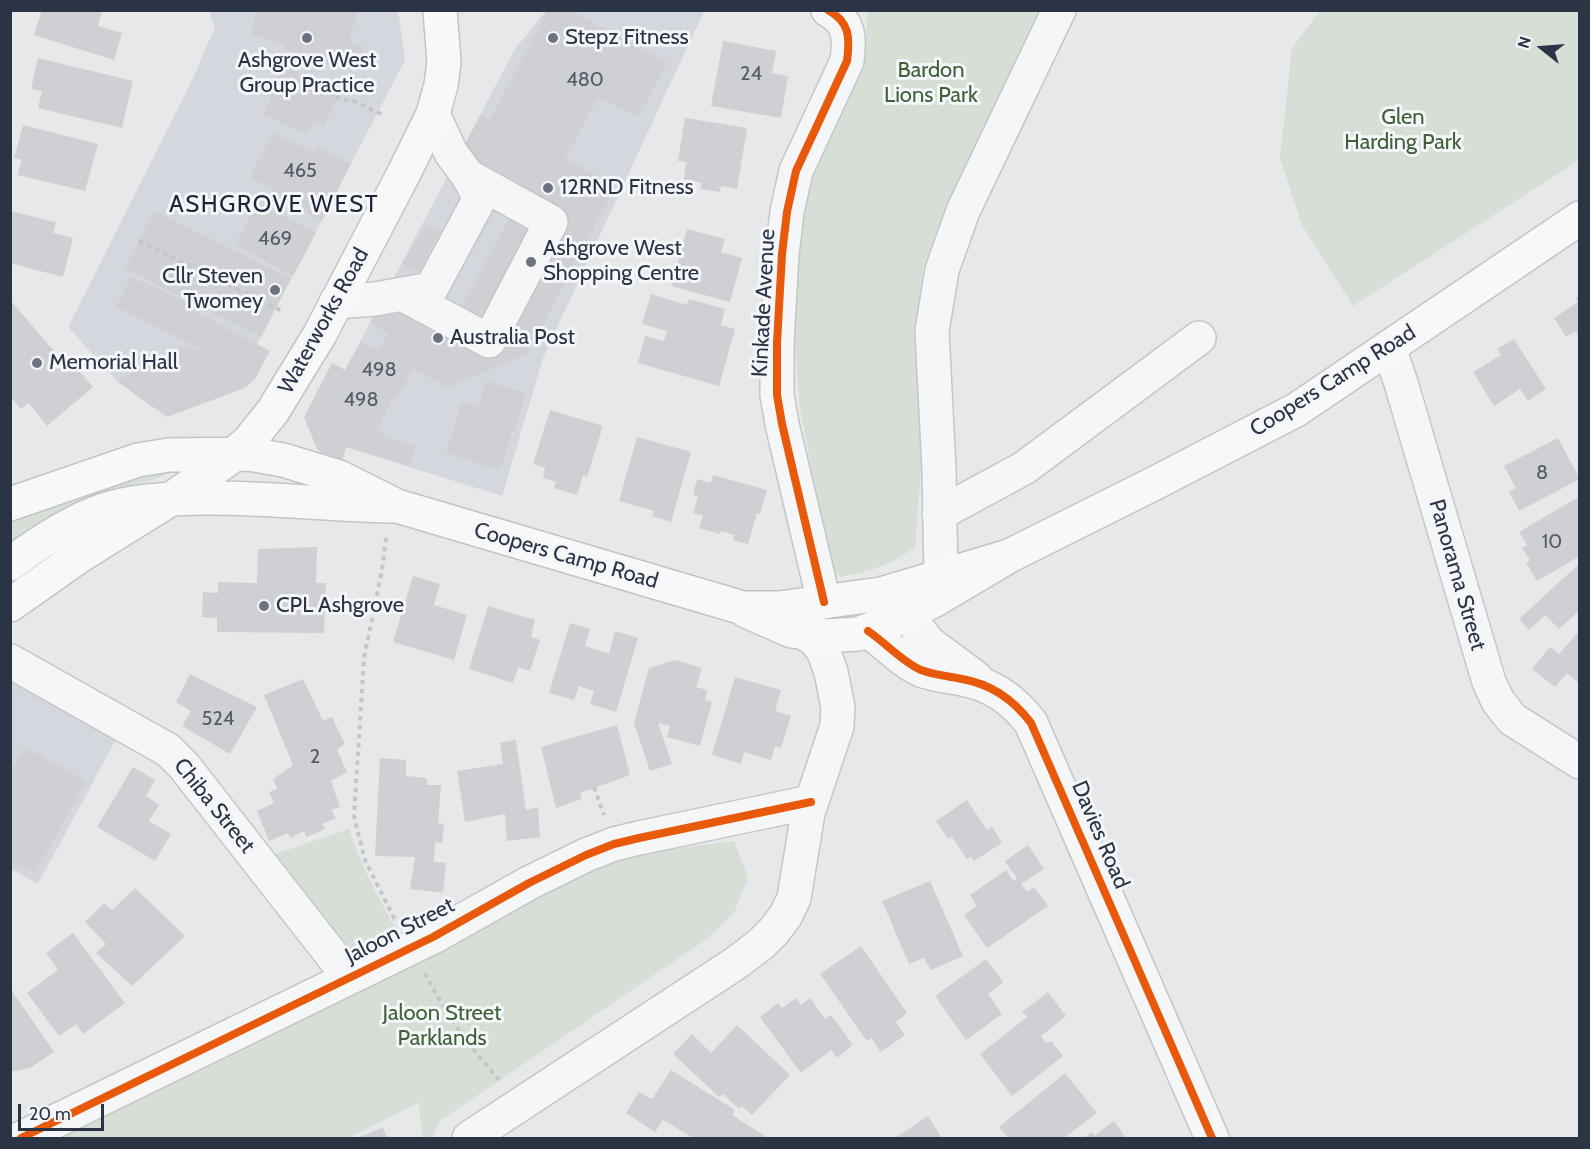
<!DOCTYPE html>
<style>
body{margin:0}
#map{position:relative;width:1590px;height:1149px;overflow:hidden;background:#e6e8ea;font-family:Cabin,sans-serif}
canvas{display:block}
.frame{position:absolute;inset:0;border:12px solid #2b3445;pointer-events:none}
.north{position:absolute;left:1512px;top:18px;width:60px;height:60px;-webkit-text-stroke:4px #f4f6f9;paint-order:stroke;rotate:287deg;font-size:16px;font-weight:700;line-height:24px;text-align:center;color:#2b3445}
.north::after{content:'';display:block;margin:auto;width:21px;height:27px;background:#2b3445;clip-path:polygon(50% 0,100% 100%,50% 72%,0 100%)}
.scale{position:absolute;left:18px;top:1104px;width:86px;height:27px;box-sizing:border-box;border:3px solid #2b3445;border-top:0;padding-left:8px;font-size:18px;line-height:21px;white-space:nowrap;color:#2b3445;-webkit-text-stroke:4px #f4f6f9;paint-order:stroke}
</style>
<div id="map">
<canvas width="1590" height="1149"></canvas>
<div class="frame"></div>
<div class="north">N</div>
<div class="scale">20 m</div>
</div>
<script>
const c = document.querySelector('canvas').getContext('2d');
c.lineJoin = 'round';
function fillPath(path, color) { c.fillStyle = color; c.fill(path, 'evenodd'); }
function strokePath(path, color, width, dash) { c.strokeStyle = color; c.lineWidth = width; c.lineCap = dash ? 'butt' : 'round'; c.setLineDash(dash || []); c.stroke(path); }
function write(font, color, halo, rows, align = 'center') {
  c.font = font + ' Cabin,sans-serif'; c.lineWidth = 6; c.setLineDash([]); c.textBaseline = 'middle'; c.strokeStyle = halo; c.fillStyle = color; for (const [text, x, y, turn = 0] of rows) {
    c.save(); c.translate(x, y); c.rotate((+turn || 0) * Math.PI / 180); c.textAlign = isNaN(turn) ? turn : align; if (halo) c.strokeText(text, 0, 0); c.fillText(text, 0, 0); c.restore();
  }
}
const built = new Path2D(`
 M697 10 704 11 543 358 502 496 333 443 345 370 515 49 546 11Z
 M209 11H396L399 17 405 60 242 373 152 407 117 381 68 327 190 85 215 27Z
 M10 673 120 732 38 884 11 869Z`);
const green = new Path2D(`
 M868 11H1046L923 266 921 469 915 547C888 566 874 570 841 577L831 570 800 408 794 338 800 247 812 171 864 57Z
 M1320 11H1579V160L1353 306 1302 225 1280 158 1292 48Z
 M159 471H172L159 478 95 497 11 544V519L91 491Z
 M349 829C361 866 379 899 398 933L340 960 261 859Z
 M734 841 748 878 734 913 705 940 440 1121 432 1138H422L419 1102 349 1138H59L504 908 580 872 636 853Z`);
const building = new Path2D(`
 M42 10H102L98 26 122 33 114 60 34 35Z
 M256 10H347L357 13 349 42 363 46 357 71 291 55 292 52 284 49 286 44 251 35Z
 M548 10H570L667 63 638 117 598 97 565 159 616 186 527 354 448 387 413 369 397 397 394 396 377 430 386 434 384 436 416 446 409 466 346 447 342 462 325 456 317 449 304 417 332 363 345 370 361 342 378 351 388 333 371 323 379 308 456 317 515 208 459 156 481 115 490 120Z
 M723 41 776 51 772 73 788 76 781 118 711 106Z
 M38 58 133 81 122 128 38 108 42 91 31 89Z
 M281 64 338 92 335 98 337 99 324 125 314 120 307 135 263 114 271 98 266 95Z
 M685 118 747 128 737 189 721 186 720 192 700 189 702 183 684 179 686 162 678 161Z
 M23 125 98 144 85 191 17 175 22 160 14 158Z
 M273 133 314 152 316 146 351 164 322 221 277 197 279 193 250 177Z
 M258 203 316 233 293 276 235 245Z
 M10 211 56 222 53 233 73 238 63 277 10 263Z
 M154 211 291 279 261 337 125 268Z
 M426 225 440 232 418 272 402 264Z
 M687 229 725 239 721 252 742 258 730 302 671 286Z
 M131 277 201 309 199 314 270 351 255 379 245 388 167 417 117 381 186 345 197 351 198 348 116 307Z
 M651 294 687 305 689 299 725 309 721 325 735 329 719 386 638 363 645 336 664 341 667 331 642 324Z
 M1580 295V339L1575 331 1566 337 1554 318 1578 302 1575 298Z
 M10 300 66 365 71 361 93 387 47 426 29 403 21 409 10 396Z
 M1514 339 1546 389 1528 401 1520 389 1494 406 1473 372 1501 355 1497 349Z
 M486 381 526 393 515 431H512L500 470 446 453 462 402 478 407Z
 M550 410 603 426 587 477 583 475 577 495 554 488 556 482 543 478 545 468 533 464Z
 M637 437 691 452 671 522 652 516 654 511 619 501Z
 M1558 438 1580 479 1519 511 1509 492 1516 488 1504 466Z
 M713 475 767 490 760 514 757 513 748 544 733 540 735 535 721 531 720 534 699 528 703 516 693 513 698 497 693 495 697 479 711 483Z
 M1580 496V548L1577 549 1580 556 1537 581 1526 563 1530 560 1522 548 1527 545 1519 532Z
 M317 547 316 583H326L324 633 217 632V618L202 617 203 592 218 593V582L257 583 258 549Z
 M1580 563V610L1559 629 1545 615 1529 630 1519 619Z
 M413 576 440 584 434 605 467 615 454 660 393 642Z
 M488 606 535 620 531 637 540 640 530 671 518 667 513 683 469 669Z
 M570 623 590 629 585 646 609 654 615 631 638 638 616 712 590 704 594 691 579 686 574 700 549 693Z
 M1580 630V684L1567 673 1555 687 1532 669 1550 647 1559 654Z
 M675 660 702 668 696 687 707 690 705 700 712 702 700 746 667 737 670 726 658 723 672 764 650 771 634 723 649 668Z
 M190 674 257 707 230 754 182 726 191 711 176 702Z
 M735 677 781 690 775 711 791 716 781 748 775 746 771 760 744 752 741 764 712 755Z
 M303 679 323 721 332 717 345 744 337 750 347 772 331 781 340 807 331 810 336 818 322 824 325 829 306 837 304 831 290 838 288 833 269 841 257 811 274 803 269 792 277 789 273 779 293 765 264 695Z
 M617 725 630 775 580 793 582 799 556 808 541 747Z
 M516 740 526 810 538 807 540 837 507 841 505 814 465 822 457 771 503 764 500 743Z
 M24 747 86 781 35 874 10 860V772Z
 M380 758 406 760V776L427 778V785H441L438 823 444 824 442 843 435 842 434 862 446 863 443 893 410 889 415 857 375 856Z
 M133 767 155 780 146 796 159 805 149 821 171 834 155 861 97 827Z
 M967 800 987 830 992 827 1002 843 974 861 971 857 967 859 952 837 948 839 936 821Z
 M1028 845 1044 869 1021 884 1027 892 1034 887 1048 906 987 948 964 915 977 906 970 895 1006 870 1014 881 1017 878 1005 861Z
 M930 881 963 956 931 970 924 958 909 964 882 901Z
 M135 888 185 936 132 986 96 953 106 944 85 922 104 903 112 910Z
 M73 933 125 1003 83 1034 76 1024 59 1036 27 993 58 970 46 953Z
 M861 946 907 1013 896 1022 905 1035 881 1052 871 1038 867 1041 820 974Z
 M986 959 1003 982 988 994 1002 1014 966 1040 935 996Z
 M10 988 54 1052 30 1068 10 1072Z
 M1048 992 1066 1016 1041 1036 1046 1043 1051 1041 1063 1056 1012 1096 980 1054 1027 1017 1022 1012Z
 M796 998 801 1005 810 998 825 1019 831 1015 853 1045 837 1058 831 1050 801 1073 760 1017 778 1003 782 1008Z
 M737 1025 790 1075 752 1115 742 1106 739 1109 723 1094 719 1097 673 1054 692 1034 711 1053Z
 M671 1070 735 1110 732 1115 768 1138H693L663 1120 655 1132 626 1113 639 1092 652 1099Z
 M1065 1073 1097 1113 1064 1138H1008L999 1127Z
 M928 1116 942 1138H895Z
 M1114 1121 1126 1138H1084L1092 1132 1094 1136Z
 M383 1127 387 1138H358Z`);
const path = new Path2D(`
 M336 96 344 100 350 99 385 116
 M139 241 282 311
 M386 538 382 570 364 658 354 816 365 860 396 922
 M594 787 604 815
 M425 973C444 1012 471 1049 501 1082`);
const minor = new Path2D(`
 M402 294 489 341 551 222 468 176
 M336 302 375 299 431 289 480 198 468 176 451 153 433 114
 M1389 348 1401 383 1489 682 1498 701 1512 719 1580 762
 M939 514 1024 468 1199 338
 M941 577 939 469 932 331 942 270 963 211 1059 10
 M824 602 782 424 777 395V343L782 254 787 212 796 171 847 61C850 38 850 22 828 10
 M906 614 929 643 976 678
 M868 631C886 643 901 661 921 670 934 675 948 676 962 679 991 684 1013 699 1031 723L1212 1138
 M10 661 168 750 184 766 349 977
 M21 1138 433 937 529 883 586 855 614 844 639 838 811 802
 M469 1138 736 963 761 944 774 931 786 915 794 898 808 813 837 726 838 707 831 672 823 650 813 638 807 635`);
const major = new Path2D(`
 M10 504 138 460 169 455 249 454 283 460 339 477 397 506 743 608H779L881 594 1009 556
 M10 564C38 543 68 523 101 511 134 500 166 499 201 498 265 497 328 505 392 506
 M10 605 78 557 171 499 227 460 249 441 273 411 320 334 405 171 433 114 441 85 444 62 440 10
 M746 611 792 631 827 636 858 634 892 621 935 600 1009 556 1157 482 1296 410 1580 218`);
const cycleway = new Path2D(`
 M824 602 782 424 777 395V343L782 254 787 212 796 171 847 61C850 38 850 22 828 10
 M868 631C886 643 901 661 921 670 934 675 948 676 962 679 991 684 1013 699 1031 723L1212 1138
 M21 1138 433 937 529 883 586 855 614 844 639 838 811 802`);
const markers = [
 [307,38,6,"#6c737f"],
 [553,38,6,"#6c737f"],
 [548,188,6,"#6c737f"],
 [531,262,6,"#6c737f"],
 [275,290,6,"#6c737f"],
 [438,338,6,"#6c737f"],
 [37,363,6,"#6c737f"],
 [264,606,6,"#6c737f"]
];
const numberNames = [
 ["24",751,74],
 ["480",585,80],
 ["465",300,171],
 ["469",275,239],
 ["498",379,370],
 ["498",361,400],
 ["8",1542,473],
 ["10",1552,542],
 ["524",218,719],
 ["2",315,757]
];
const poiNames = [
 ["Stepz Fitness",565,38],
 ["Ashgrove West",307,61,"center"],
 ["Group Practice",307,86,"center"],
 ["12RND Fitness",560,188],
 ["Ashgrove West",543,249],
 ["Shopping Centre",543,274],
 ["Cllr Steven",263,277,"right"],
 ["Twomey",263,302,"right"],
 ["Australia Post",450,338],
 ["Memorial Hall",49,363],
 ["CPL Ashgrove",276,606]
];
const parkNames = [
 ["Bardon",931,71],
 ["Lions Park",931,96],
 ["Glen",1403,118],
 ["Harding Park",1403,143],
 ["Jaloon Street",442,1014],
 ["Parklands",442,1039]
];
const streetNames = [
 ["Kinkade Avenue",764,303,-87],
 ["Waterworks Road",324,321,-61],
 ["Coopers Camp Road",1333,381,-32],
 ["Coopers Camp Road",566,556,16],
 ["Panorama Street",1457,575,74],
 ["Chiba Street",214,806,51],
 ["Davies Road",1100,835,67],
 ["Jaloon Street",400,931,-27]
];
const neighbourhoodNames = [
 ["ASHGROVE WEST",274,205]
];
fillPath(built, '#d4d7dd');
fillPath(green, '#d6ded6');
fillPath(building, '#ced0d3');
strokePath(minor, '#c4c6c8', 36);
strokePath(major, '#c2c5c8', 36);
strokePath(path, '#c5c6ca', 4, [4.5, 4.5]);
strokePath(minor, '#f5f6f7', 33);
strokePath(major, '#f8f8f8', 33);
strokePath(cycleway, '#e8590c', 8);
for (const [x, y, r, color] of markers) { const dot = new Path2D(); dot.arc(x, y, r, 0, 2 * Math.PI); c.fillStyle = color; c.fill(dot); strokePath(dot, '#f4f6f9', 2); }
write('20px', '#545c69', null, numberNames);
write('22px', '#2b3445', '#f4f6f9', poiNames, 'left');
write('22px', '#3f6138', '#f4f6f9', parkNames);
write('22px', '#2b3445', '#f4f6f9', streetNames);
c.letterSpacing = '1.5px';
write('24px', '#1d2536', '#f4f6f9', neighbourhoodNames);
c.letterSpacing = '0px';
</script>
